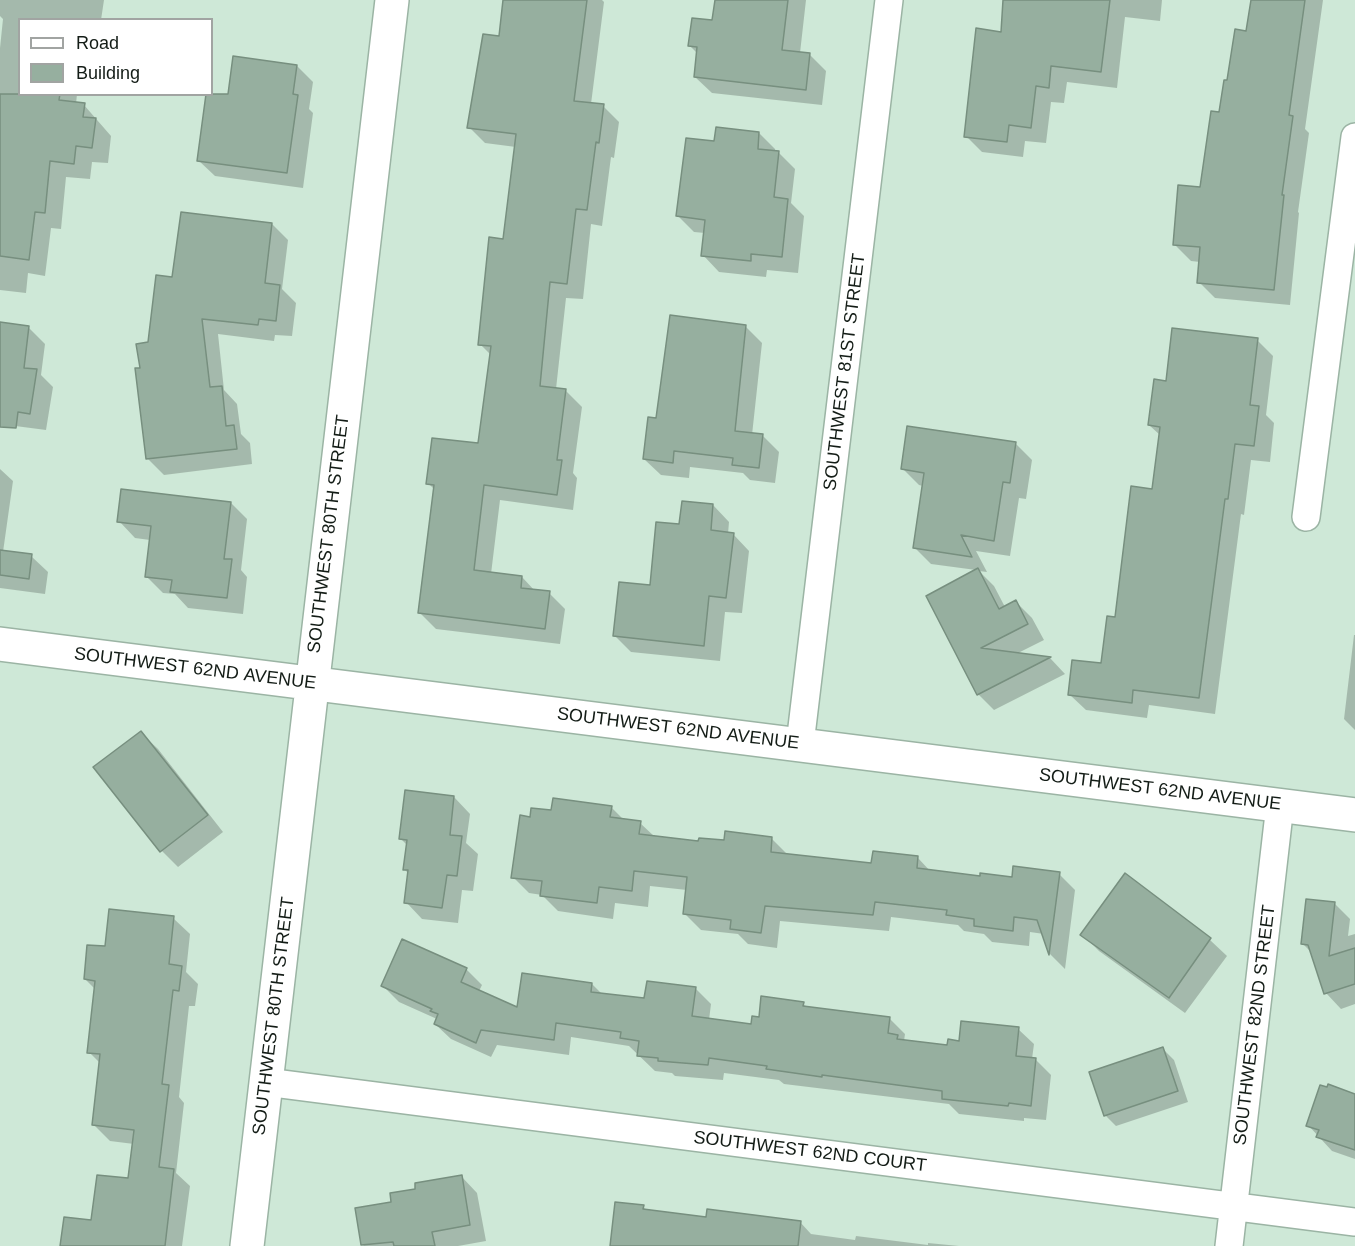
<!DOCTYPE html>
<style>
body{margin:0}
#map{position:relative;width:1355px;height:1246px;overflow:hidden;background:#cee8d7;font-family:Helvetica,sans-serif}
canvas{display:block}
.legend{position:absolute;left:18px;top:18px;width:195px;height:78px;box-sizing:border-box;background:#fff;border:2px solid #a1a4a2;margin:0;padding:8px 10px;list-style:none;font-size:18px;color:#131c16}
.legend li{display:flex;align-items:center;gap:12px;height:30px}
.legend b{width:30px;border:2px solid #a1a4a2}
</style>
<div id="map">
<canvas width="1355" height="1246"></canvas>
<ul class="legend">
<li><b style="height:8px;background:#fff"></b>Road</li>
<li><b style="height:16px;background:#96af9f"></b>Building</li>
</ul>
</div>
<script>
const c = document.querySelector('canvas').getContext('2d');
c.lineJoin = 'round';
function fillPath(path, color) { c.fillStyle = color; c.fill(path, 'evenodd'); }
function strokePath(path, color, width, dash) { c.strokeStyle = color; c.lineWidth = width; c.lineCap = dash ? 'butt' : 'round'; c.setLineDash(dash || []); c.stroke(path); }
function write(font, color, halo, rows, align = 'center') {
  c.font = font + ' Helvetica,sans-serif'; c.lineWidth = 4.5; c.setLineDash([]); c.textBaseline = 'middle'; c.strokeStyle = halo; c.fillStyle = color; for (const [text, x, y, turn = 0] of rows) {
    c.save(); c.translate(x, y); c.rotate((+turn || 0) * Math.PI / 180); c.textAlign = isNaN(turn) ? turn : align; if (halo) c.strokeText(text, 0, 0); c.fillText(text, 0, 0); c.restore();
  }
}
const shadow = new Path2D(`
 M0 0H104L101 20H20V94H77L76 104 84 105 111 136 108 163 92 162 90 179 66 177 61 229 51 228 45 276 28 273 26 293 0 290V48L3 19 0 16Z
 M505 0H602L604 2 591 104 603 106 619 122 614 158 611 157 602 226 591 224 583 299 566 298 556 389 566 391 582 407 573 473 577 478 573 510 500 500 491 574 522 577 535 591 549 593 565 609 560 644 436 629 420 613 435 490 428 483 479 445 492 356 480 344 504 240 516 147 485 143 469 127 500 38Z
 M716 0H806L800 53 809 54 826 71 822 105 712 93 695 77 698 54 690 46 714 22Z
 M1074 0H1162L1160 21 1125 17 1117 88 1067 82 1064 103 1051 102 1046 143 1025 141 1023 157 982 152 966 136 1069 42Z
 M1252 0H1323L1305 129 1309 133 1298 212 1299 213 1290 305 1215 298 1199 282 1200 262 1191 261 1174 244 1201 189 1228 82 1248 32Z
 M297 66 313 82 309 109 313 113 303 188 215 176 198 160 229 99Z
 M759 133 775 149V152H778L795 169 791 203 804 216 798 273 767 270 766 277 719 272 703 255 705 233 694 232 678 216 716 143Z
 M272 224 288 240 282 289 296 303 292 336 275 335 274 341 218 334 224 390 237 404 241 434 250 443 252 464 164 475 147 458 141 369 173 278Z
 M0 324 29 328 45 344 41 375 53 387 46 430 0 424Z
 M746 327 762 343 752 435 763 436 779 452 775 483 750 480 743 473 690 467 689 478 661 475 644 459 658 419Z
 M1257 340 1273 356 1266 415 1274 423 1270 462 1251 460 1244 515 1241 514 1215 714 1149 705 1147 718 1086 710 1069 694 1102 665 1153 490 1160 435 1149 425 1167 383Z
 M1016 444 1032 460 1026 499 1019 498 1010 556 976 551 987 572 979 571 994 586 1005 607 1016 602 1032 618 1044 640 1016 654 1050 658 1065 674 994 710 978 694 976 570 931 564 915 548 923 486 919 485 903 469Z
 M0 469 13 481 3 552 31 556 48 572 45 594 0 588Z
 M231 503 247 519 241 570 247 577 243 614 188 608 175 594 163 593 146 576 150 540 135 538 119 521Z
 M713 505 729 522 728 534H733L749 551 742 613 725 612 720 661 631 652 615 636Z
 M1354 635H1355V730L1344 719Z
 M141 733 158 749 223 832 178 867 162 851 95 767Z
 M454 797 470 814 466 843 478 854 473 891 462 890 458 923 422 919 406 902 409 874 405 870 408 846 400 838Z
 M611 807 625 821 640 823 655 837 699 842 772 839 788 855 873 865 918 858 931 872 981 878H1014L1059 874 1075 890 1065 969 1050 954 1044 934 1030 932 1029 946 992 942 984 934 964 931 958 925 891 917 889 931 780 921 777 948 748 944 738 934 701 930 684 913 687 890 650 886 648 907 615 903 613 919 558 911 542 895 529 893 513 877 531 819 552 812Z
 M1125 875 1210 940 1227 956 1185 1013 1099 951 1082 934Z
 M1334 903 1350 919 1348 936 1355 934V1004L1341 1009 1326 993 1312 953 1302 943Z
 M173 918 190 934 186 972 198 984 195 1006H189L179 1097 184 1103 176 1173 190 1186 182 1246H62L92 1222 130 1180 134 1144 110 1141 93 1124 100 1063 89 1052 96 990 85 979 107 948Z
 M466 969 482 985 479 991 519 1009 592 984 603 995 646 1000 695 988 711 1004 709 1020 752 1026 760 1018 803 1004 808 1008 890 1019 905 1034 904 1041 948 1047 1018 1029 1034 1044 1032 1059H1035L1051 1075 1046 1120 1024 1118V1121L959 1114 949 1104 784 1084 779 1080 724 1073 723 1080 675 1076 672 1073 655 1071 629 1046 571 1037 569 1055 497 1045 491 1057 451 1039 435 1024 437 1019 399 1002 383 986Z
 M1163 1049 1174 1060 1188 1102 1116 1126 1105 1115Z
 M1355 1099V1159L1332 1151 1308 1125Z
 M461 1176 477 1193 486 1241 458 1246H364L362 1244 393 1203 417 1190Z
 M643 1207 648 1211 707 1219 800 1222 811 1234 855 1240 856 1236 928 1245V1243L959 1246H611Z`);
const building = new Path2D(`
 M503 0H587L574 101 604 104 599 143 596 142 587 210 576 209 567 284 550 282 540 386 566 389 557 460H562L557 495 484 485 474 570 522 576 521 588 550 591 545 629 418 613 434 485 426 484 432 438 478 443 491 346 478 345 489 237 503 239 516 134 467 128 483 34 499 36Z
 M715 0H788L782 50 810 53 806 90 694 77 697 47 688 46 692 18 712 20Z
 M1003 0H1110L1101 72 1051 66 1049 88 1036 86 1031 128 1009 125 1007 142 964 137 976 28 1001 32Z
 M1251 0H1305L1289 115 1293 116 1282 195H1284L1274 290 1197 283 1200 247 1173 245 1178 185 1200 187 1211 111 1219 112 1224 80H1227L1235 29 1246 31Z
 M233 56 297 65 293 94 298 95 287 173 197 161 206 94H228Z
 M0 94H60L59 100 85 103 83 117 96 118 92 148 76 146 74 164 50 161 45 213 35 212 29 260 0 256Z
 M716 127 759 132 758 149 779 151 774 197 788 199 782 257 751 254V261L701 256 705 220 676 216 686 138 714 141Z
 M181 212 272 223 265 283 280 285 276 321 259 319 258 325 202 319 210 387 222 386 226 426 234 425 237 449 146 459 135 368H140L136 344 148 342 156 275 172 277Z
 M670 315 746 325 735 431 763 434 759 468 732 465 733 458 674 451 673 463 643 459 648 417 656 418Z
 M0 322 29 326 24 368 37 369 30 414 18 412 16 428 0 427Z
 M1172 328 1258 338 1250 405 1259 406 1254 446 1235 444 1228 499H1225L1199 698 1133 690 1132 703 1068 695 1072 660 1101 663 1107 616 1115 617 1131 486 1152 489 1160 427 1148 425 1154 379 1166 381Z
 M907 426 1016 442 1010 483 1003 482 994 541 961 535 972 557 913 548 924 473 901 469Z
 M121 489 231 502 224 559H232L227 598 170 592 172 580 145 577 151 526 117 522Z
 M682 501 713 504 711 530 734 533 726 598 709 596 704 646 613 636 619 582 650 585 656 522 679 524Z
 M0 550 32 554 29 579 0 575Z
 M978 568 999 609 1016 600 1028 624 981 648 1051 657 977 695 926 596Z
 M141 731 208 815 160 852 93 767Z
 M405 790 454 796 450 835 462 836 457 876 447 875 442 908 404 903 408 870H403L407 840 399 839Z
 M553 798 612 806 610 817 641 821 639 834 698 841 699 838 724 840 725 831 772 837 771 852 871 863 873 851 918 856 917 868 980 876V873L1012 877 1013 866 1060 872 1049 955 1037 920 1014 917 1013 931 974 926V919L946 915 947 910 875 902 873 915 765 906 761 933 730 929 731 920 683 914 687 877 634 871 632 891 599 887 597 903 540 896 542 881 511 878 520 815 530 817 531 808 551 810Z
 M1125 873 1211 938 1169 998 1080 935Z
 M1306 899 1335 902 1329 956 1355 948V984L1324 994 1308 945 1301 944Z
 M109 909 174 916 169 964 182 966 179 991 173 990 162 1084 169 1085 159 1167 174 1169 165 1246H60L64 1217 91 1220 97 1175 128 1178 134 1130 92 1125 100 1054 87 1053 95 981 84 979 87 945 105 946Z
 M402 939 467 968 461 982 517 1007 522 973 592 983 591 992 644 998 647 981 696 987 692 1016 751 1024 752 1016 759 1017 761 996 804 1002 803 1006 890 1017 888 1033 898 1035 897 1039 947 1045 948 1039 959 1041 961 1021 1019 1027 1016 1056 1036 1058 1031 1106 1009 1103 1008 1106 942 1099V1091L822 1075V1077L766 1069 767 1066 709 1058 708 1065 658 1061V1058L637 1056 639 1041 620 1038 621 1032 556 1023 554 1040 481 1030 476 1043 434 1024 438 1014 430 1011 432 1009 381 986Z
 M1163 1047 1178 1091 1104 1116 1089 1072Z
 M1328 1084 1355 1094V1150L1316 1137 1319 1130 1306 1126 1320 1085 1327 1087Z
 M462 1175 470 1225 432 1232 435 1246H394L393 1242 361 1245 355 1208 391 1202 390 1193 415 1189V1183Z
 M615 1202 644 1205 643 1209 706 1217 707 1209 801 1221 798 1246H610Z`);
const minor = new Path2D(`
 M1306 517 1355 137
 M800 744 889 0
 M266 1082 1355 1222
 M1229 1246 1280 805`);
const tertiary = new Path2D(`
 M0 644 1355 815
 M247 1246 392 0`);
const streetNames = [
 ["SOUTHWEST 81ST STREET",845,372,-83],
 ["SOUTHWEST 80TH STREET",329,534,-83],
 ["SOUTHWEST 62ND AVENUE",195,669,7],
 ["SOUTHWEST 62ND AVENUE",678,729,7],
 ["SOUTHWEST 62ND AVENUE",1160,790,7],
 ["SOUTHWEST 80TH STREET",274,1016,-83],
 ["SOUTHWEST 82ND STREET",1255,1025,-83],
 ["SOUTHWEST 62ND COURT",810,1152,7]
];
fillPath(shadow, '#0003');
fillPath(building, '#96af9f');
strokePath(building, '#778f7f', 1.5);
strokePath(minor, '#9bb4a4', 30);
strokePath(tertiary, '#9bb4a4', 36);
strokePath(minor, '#fff', 27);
strokePath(tertiary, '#fff', 33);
write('18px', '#131c16', '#fff', streetNames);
</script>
